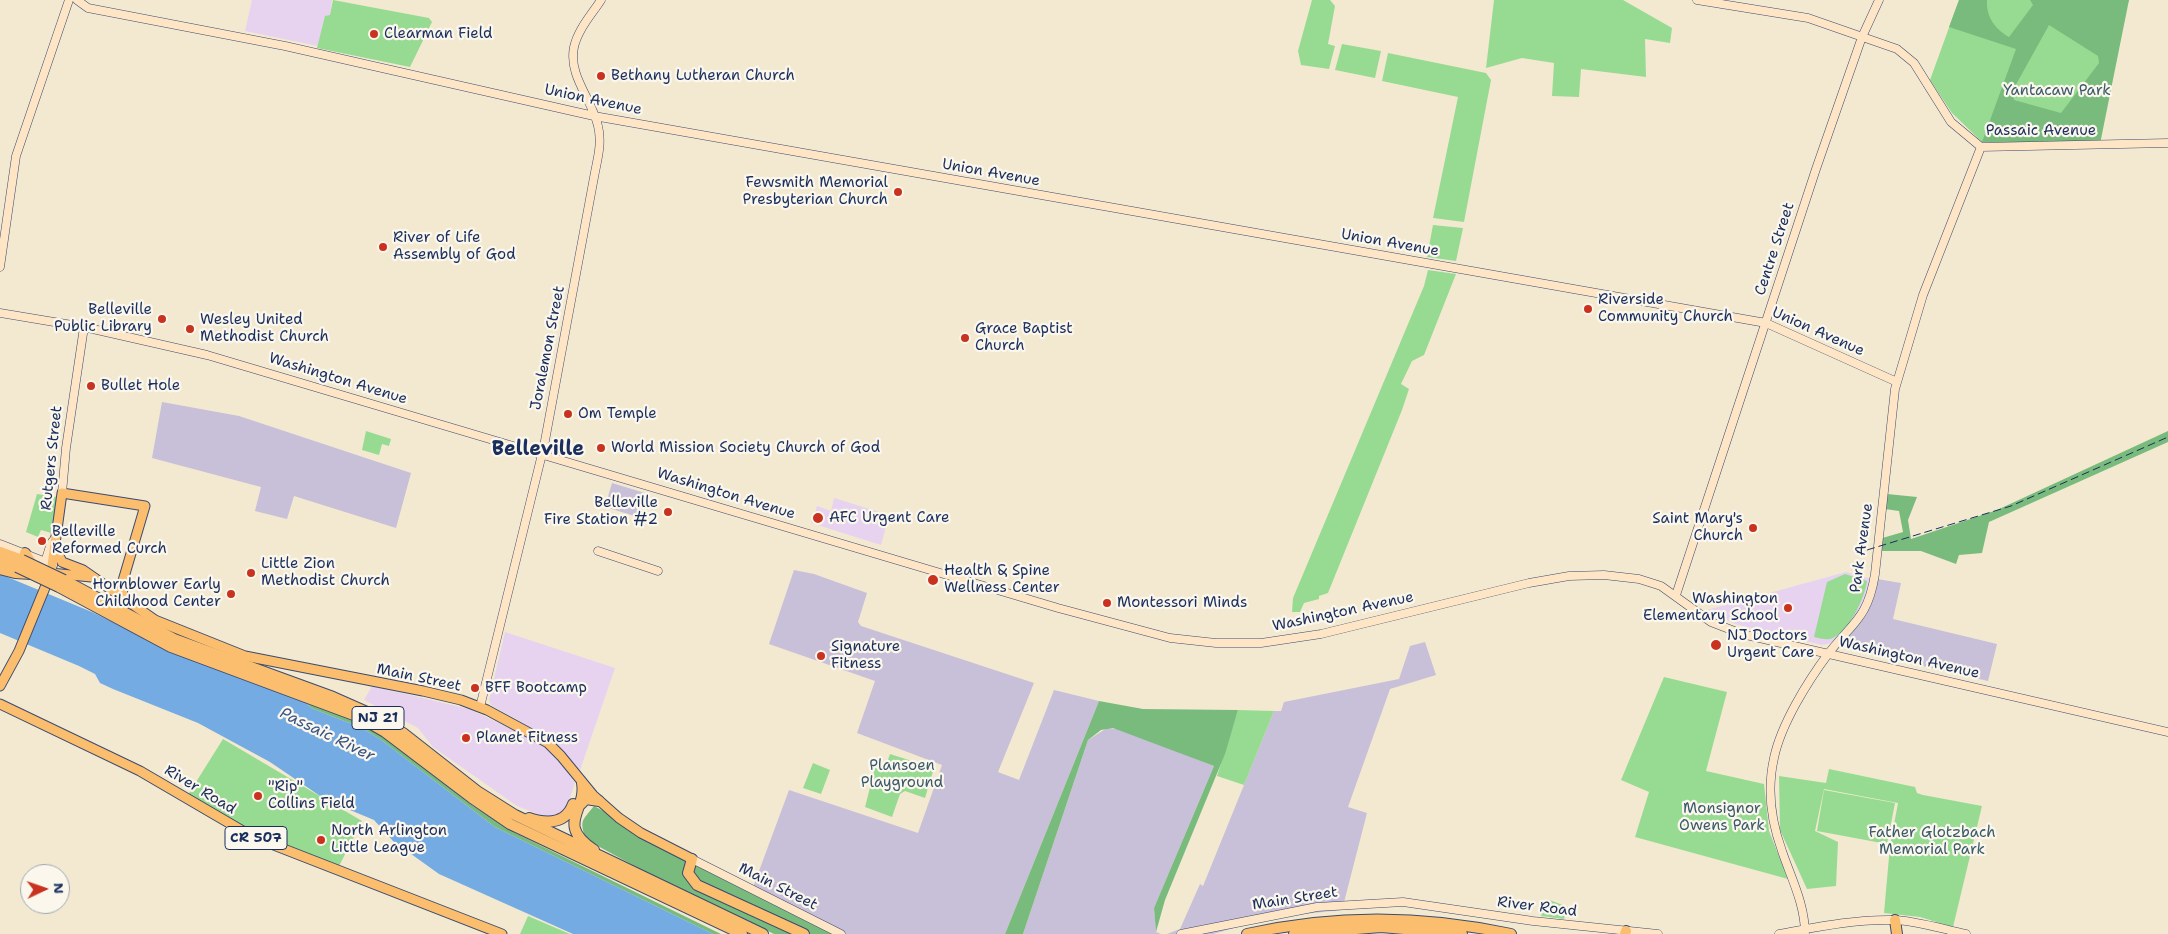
<!DOCTYPE html>
<style>
body{margin:0}
#map{position:relative;width:2168px;height:934px;overflow:hidden;background:#f3e9d1;font-family:"Shantell Sans",sans-serif}
canvas{display:block}
.north{position:absolute;left:20px;top:864px;width:50px;height:50px;box-sizing:border-box;background:#fbf7ec;border:1px solid #a1a7b3;border-radius:50%;rotate:87deg;font-size:14px;font-weight:700;line-height:20px;text-align:center;color:#1b2f5e}
.north::after{content:'';display:block;margin:auto;width:18px;height:22px;background:#c8321e;clip-path:polygon(50% 0,100% 100%,50% 72%,0 100%)}
</style>
<div id="map">
<canvas width="2168" height="934"></canvas>
<div class="north">N</div>
</div>
<script>
const c = document.querySelector('canvas').getContext('2d');
c.lineJoin = 'round';
function fillPath(path, color) { c.fillStyle = color; c.fill(path, 'evenodd'); }
function strokePath(path, color, width, dash) { c.strokeStyle = color; c.lineWidth = width; c.lineCap = dash ? 'butt' : 'round'; c.setLineDash(dash || []); c.stroke(path); }
function write(font, color, halo, rows, align = 'center') {
  c.font = font + ' "Shantell Sans",sans-serif'; c.lineWidth = 4.5; c.setLineDash([]); c.textBaseline = 'middle'; c.strokeStyle = halo; c.fillStyle = color; for (const [text, x, y, turn = 0] of rows) {
    c.save(); c.translate(x, y); c.rotate((+turn || 0) * Math.PI / 180); c.textAlign = isNaN(turn) ? turn : align; if (halo) c.strokeText(text, 0, 0); c.fillText(text, 0, 0); c.restore();
  }
}
const built = new Path2D(`
 M252 0H332L330 16 325 17 318 46 245 31Z
 M834 498 889 515 881 545 811 523 817 506 831 511Z
 M1846 572 1871 579 1864 606 1835 641 1832 643 1822 645 1735 624 1707 610Z
 M505 632 615 668 580 770 550 738 491 705 489 700Z
 M372 686 469 709 539 742 560 762 575 783 566 809 560 815 545 817 517 806 433 747 418 728 364 700Z`);
const industrial = new Path2D(`
 M162 402 239 416 411 473 396 528 294 496 287 519 255 511 261 487 152 458Z
 M612 483 645 493 638 517 605 507Z
 M794 570 814 574 867 593 858 622 861 626 1034 683 998 772 1019 780 1054 690 1099 701 1005 934H838L752 890 789 790 918 833 942 765 857 733 875 681 769 644Z
 M1877 579 1901 583 1893 619 1997 644 1988 681 1841 647 1867 614 1875 594Z
 M1425 642 1436 675 1390 689 1348 807 1367 813 1342 910 1285 916 1251 923 1213 934H1167L1180 929 1200 884 1203 886 1274 711H1281L1284 702 1399 679 1410 646Z
 M1107 728 1119 729 1214 766 1154 908 1156 932 1161 934H1023L1088 740Z`);
const green = new Path2D(`
 M333 0 429 18 432 22 410 67 317 48 325 16 330 15Z
 M1312 0H1330L1335 6 1328 44 1335 46 1329 69 1301 65 1298 51Z
 M1494 0H1623L1672 28 1670 43 1645 39 1646 77 1581 69 1579 97 1552 96 1554 63 1522 58 1486 68Z
 M1959 0H2129L2077 145 1982 142 1952 113 1930 80Z
 M1342 44 1381 51 1375 78 1335 70Z
 M1388 53 1486 73 1491 80 1464 222 1433 218 1458 97 1382 81Z
 M1433 225 1463 228 1456 261 1427 257Z
 M1428 270 1456 274 1424 355 1412 361 1401 384 1409 389 1402 410 1328 593 1319 596V599L1304 603 1300 612H1292L1293 598 1424 286Z
 M366 431 391 439 389 446 382 444 379 455 362 450Z
 M37 494 57 497 51 533 41 530 38 537 26 532Z
 M1845 574 1867 581C1865 598 1848 634 1830 639 1825 640 1819 638 1814 637L1827 582Z
 M1664 677 1727 692 1706 771 1764 784 1769 831 1788 879 1635 837 1649 792 1621 780Z
 M1238 710 1274 711 1244 785 1217 776Z
 M223 739 362 821 337 870 296 855 186 798Z
 M890 754 934 768 925 798 905 791 900 794 892 817 865 807 875 768 884 771Z
 M813 763 830 770 821 794 803 788Z
 M1829 769 1915 787 1917 793 1923 795 1982 806 1953 927 1920 917 1884 913 1890 846 1898 803 1824 789 1815 831 1838 842 1836 886 1807 889 1780 830 1779 776 1826 783Z
 M1824 790 1895 803 1887 844 1817 831Z
 M1547 899 1568 907 1564 919 1541 916Z
 M528 916 570 934H520Z`);
const forest = new Path2D(`
 M1959 0H1987C1986 17 1995 29 2009 37L2033 5 2030 0H2129L2100 144 1982 142 2016 49 1949 27ZM2049 25 2098 56 2099 63 2061 113 2014 100 2013 90Z
 M2168 431V442L1989 522 1982 553 1959 555 1956 564 1921 551H1878L1879 539 1903 532 1899 511 1885 509 1887 494 1917 497 1908 520 1911 539 1997 510Z
 M304 700 363 724 399 748 473 806 515 833 721 934H713L495 827 380 739 360 727 311 708Z
 M1099 701 1143 709 1238 710 1225 754 1165 900 1156 932 1154 908 1214 766 1113 728 1101 730 1088 740 1023 934H1005Z
 M594 806 609 814 838 934H774L651 875 585 839C581 820 580 823 594 806Z`);
const water = new Path2D(`
 M0 574 92 612 179 655 304 700 311 708 360 727 380 739 495 827 713 934H573L439 874 393 841 374 820 326 800 270 762 198 723 113 689 100 683 95 674 79 666 0 633Z`);
const secondary = new Path2D(`
 M77 0 88 8 285 46 594 116 1766 323 1897 382
 M1697 0 1808 18 1897 49 1914 63 1951 122 1981 147 2168 143
 M0 267 16 156 69 0
 M0 313 84 327 207 355 1058 608 1170 638 1216 643H1261L1321 634 1529 583 1569 576 1604 575 1639 579 1661 586 1711 622 1742 634 2168 732
 M62 493 66 448 84 327
 M0 544 53 565
 M598 551 658 571
 M42 561 46 559 51 543 56 537
 M1676 595 1816 169 1862 37 1879 0
 M480 707 544 446 595 172C598 157 602 142 598 126 592 99 568 76 574 47 578 29 592 14 601 0
 M692 859 841 934
 M1181 934 1317 907 1403 902 1533 921 1658 934
 M1779 934C1817 927 1855 919 1894 920 1918 921 1942 929 1966 934
 M1805 934C1805 904 1791 878 1782 851 1771 821 1767 789 1774 758 1781 724 1808 681 1828 654 1853 622 1868 618 1875 574L1895 389 1923 295 1981 147`);
const primary = new Path2D(`
 M55 547 62 562 83 570 155 620 245 656 423 691 461 700 487 710 548 743 561 756 593 795 619 818 641 833 692 859
 M51 573 91 577
 M0 686 19 651 51 573 62 493 145 506 122 584 123 598
 M0 704 140 771 253 837 502 934`);
const highway = new Path2D(`
 M0 552 22 560
 M25 553 30 561 28 569
 M0 560 17 567
 M0 569 15 573 31 574
 M64 580 174 639 333 697 376 716 403 733 477 791 515 815 763 934
 M59 587 171 647 359 717 385 732 472 798 510 824 742 934
 M582 783C587 811 555 824 594 850
 M578 807 586 799 599 801
 M529 818C547 824 566 824 573 804
 M692 859 688 873 697 885 804 934
 M1895 920 1897 934
 M1247 934C1335 914 1423 915 1511 934
 M1294 934 1381 927 1462 934
 M1625 934 1626 931`);
const rail = new Path2D(`
 M1867 550 2011 506 2168 437`);
const highwayBridge = new Path2D(`
 M22 560 64 580
 M17 567 59 587`);
const markers = [
 [374,34,5,"#c8321e"],
 [601,76,5,"#c8321e"],
 [898,192,5,"#c8321e"],
 [383,247,5,"#c8321e"],
 [1588,309,5,"#c8321e"],
 [162,319,5,"#c8321e"],
 [190,329,5,"#c8321e"],
 [965,338,5,"#c8321e"],
 [91,386,5,"#c8321e"],
 [568,414,5,"#c8321e"],
 [601,448,5,"#c8321e"],
 [668,512,5,"#c8321e"],
 [818,518,6,"#c8321e"],
 [1753,528,5,"#c8321e"],
 [42,541,5,"#c8321e"],
 [251,573,5,"#c8321e"],
 [933,580,6,"#c8321e"],
 [231,594,5,"#c8321e"],
 [1107,603,5,"#c8321e"],
 [1788,608,5,"#c8321e"],
 [1716,645,6,"#c8321e"],
 [821,656,5,"#c8321e"],
 [475,688,5,"#c8321e"],
 [466,738,5,"#c8321e"],
 [258,796,5,"#c8321e"],
 [321,840,5,"#c8321e"]
];
const shields = [
 [378,718,52],
 [256,838,62]
];
const shieldNames = [
 ["NJ 21",378,718],
 ["CR 507",256,838]
];
const poiNames = [
 ["Clearman Field",384,34],
 ["Bethany Lutheran Church",611,76],
 ["Fewsmith Memorial",888,183,"right"],
 ["Presbyterian Church",888,200,"right"],
 ["River of Life",393,238],
 ["Assembly of God",393,255],
 ["Riverside",1598,300],
 ["Community Church",1598,317],
 ["Belleville",152,310,"right"],
 ["Public Library",152,327,"right"],
 ["Wesley United",200,320],
 ["Methodist Church",200,337],
 ["Grace Baptist",975,329],
 ["Church",975,346],
 ["Bullet Hole",101,386],
 ["Om Temple",578,414],
 ["World Mission Society Church of God",611,448],
 ["Belleville",658,503,"right"],
 ["Fire Station #2",658,520,"right"],
 ["AFC Urgent Care",829,518],
 ["Saint Mary's",1743,519,"right"],
 ["Church",1743,536,"right"],
 ["Belleville",52,532],
 ["Reformed Curch",52,549],
 ["Little Zion",261,564],
 ["Methodist Church",261,581],
 ["Health & Spine",944,571],
 ["Wellness Center",944,588],
 ["Hornblower Early",221,585,"right"],
 ["Childhood Center",221,602,"right"],
 ["Washington",1778,599,"right"],
 ["Elementary School",1778,616,"right"],
 ["Montessori Minds",1117,603],
 ["NJ Doctors",1727,636],
 ["Urgent Care",1727,653],
 ["Signature",831,647],
 ["Fitness",831,664],
 ["BFF Bootcamp",485,688],
 ["Planet Fitness",476,738],
 ["\"Rip\"",268,787],
 ["Collins Field",268,804],
 ["North Arlington",331,831],
 ["Little League",331,848]
];
const parkNames = [
 ["Yantacaw Park",2057,91],
 ["Plansoen",902,766],
 ["Playground",902,783],
 ["Monsignor",1722,809],
 ["Owens Park",1722,826],
 ["Father Glotzbach",1932,833],
 ["Memorial Park",1932,850]
];
const streetNames = [
 ["Union Avenue",593,100,12],
 ["Passaic Avenue",2041,131],
 ["Union Avenue",991,173,10],
 ["Union Avenue",1390,243,10],
 ["Centre Street",1775,249,-72],
 ["Union Avenue",1818,332,24],
 ["Joralemon Street",548,348,-79],
 ["Washington Avenue",338,379,17],
 ["Rutgers Street",52,458,-84],
 ["Washington Avenue",726,494,17],
 ["Park Avenue",1862,548,-82],
 ["Washington Avenue",1343,612,-12],
 ["Washington Avenue",1909,658,13],
 ["Main Street",419,678,12],
 ["River Road",200,790,31],
 ["Main Street",778,887,27],
 ["Main Street",1295,899,-9],
 ["River Road",1537,907,7]
];
const waterNames = [
 ["Passaic River",327,735,26]
];
const districtNames = [
 ["Belleville",538,450]
];
fillPath(built, '#e7d2ef');
fillPath(industrial, '#c8bfd8');
fillPath(green, '#97db92');
fillPath(forest, '#79bb7c');
fillPath(water, '#74abe2');
strokePath(secondary, '#3b4b6f', 9);
strokePath(primary, '#3b4b6f', 11);
strokePath(highway, '#3b4b6f', 12);
strokePath(secondary, '#fde5c5', 8);
strokePath(primary, '#fbbd6e', 9);
strokePath(highway, '#fbbd6e', 10);
strokePath(rail, '#1b2f5e', 1, [8, 4]);
strokePath(highwayBridge, '#3b4b6f', 12, []);
strokePath(highwayBridge, '#fbbd6e', 10);
for (const [x, y, r, color] of markers) { const dot = new Path2D(); dot.arc(x, y, r, 0, 2 * Math.PI); c.fillStyle = color; c.fill(dot); strokePath(dot, '#fbf7ec', 2); }
for (const [x, y, w] of shields) { const box = new Path2D(); box.roundRect(x - w / 2, y - 11.5, w, 23, 4); c.fillStyle = '#fbf7ec'; c.fill(box); strokePath(box, '#1b2f5e', 1); }
write('bold 14px', '#1b2f5e', null, shieldNames);
write('15px', '#1b2f5e', '#fbf7ec', poiNames, 'left');
write('15px', '#3a5a6b', '#fbf7ec', parkNames);
write('15px', '#1b2f5e', '#fbf7ec', streetNames);
write('italic 16px', '#365486', '#fbf7ec', waterNames);
write('bold 20px', '#1b2f5e', '#fbf7ec', districtNames);
</script>
